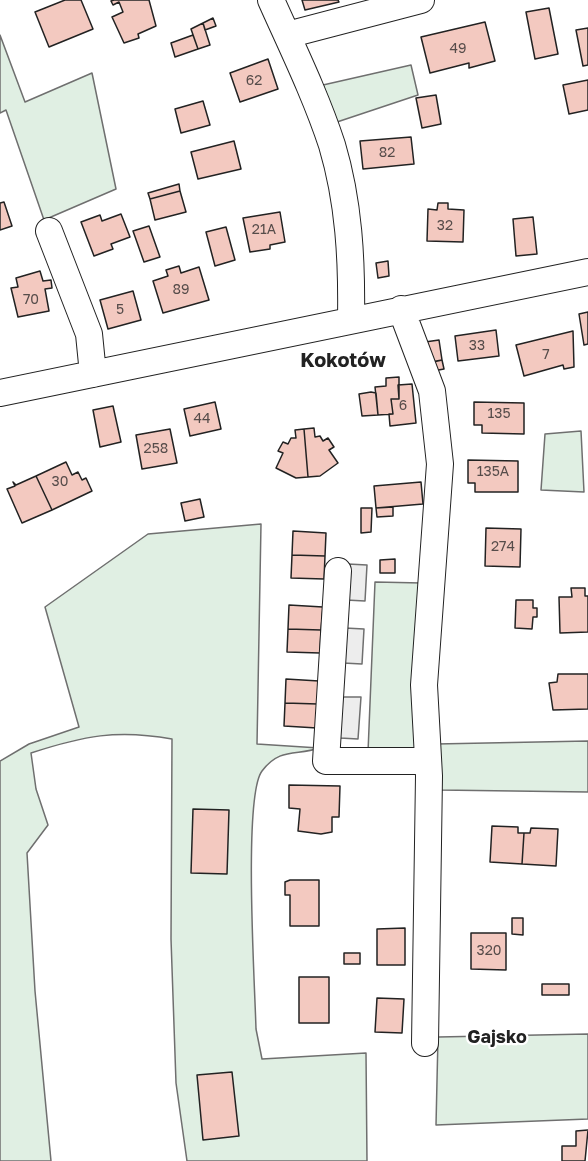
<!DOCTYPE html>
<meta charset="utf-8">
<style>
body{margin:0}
canvas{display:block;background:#fff}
</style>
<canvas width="588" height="1161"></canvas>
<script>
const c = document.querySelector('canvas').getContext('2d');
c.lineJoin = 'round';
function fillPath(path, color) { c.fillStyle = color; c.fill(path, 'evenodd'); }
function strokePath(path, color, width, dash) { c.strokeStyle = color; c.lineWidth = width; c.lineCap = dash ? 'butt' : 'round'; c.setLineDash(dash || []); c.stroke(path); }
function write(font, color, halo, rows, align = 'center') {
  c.font = font + ' "Golos Text",sans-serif'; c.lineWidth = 4.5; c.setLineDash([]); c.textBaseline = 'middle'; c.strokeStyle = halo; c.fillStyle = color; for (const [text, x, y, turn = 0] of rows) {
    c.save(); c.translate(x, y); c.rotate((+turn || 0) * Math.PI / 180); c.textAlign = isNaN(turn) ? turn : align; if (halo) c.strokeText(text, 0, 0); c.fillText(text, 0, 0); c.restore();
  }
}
const green = new Path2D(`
 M0 35 25 102 92 73 116 189 44 220 6 110 0 113Z
 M411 65 418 95 337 122 323 85Z
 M581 431 584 492 541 490 545 434Z
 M261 524 257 744 319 748C297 756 280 747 262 771 243 796 255 987 256 1029L262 1059 366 1053 367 1161H187L176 1083 171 939 172 739C117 729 83 736 31 753L36 789 48 825 27 853 35 991 51 1161H0V761L29 744 79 727 45 607 148 534Z
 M375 582 422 583 418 750 368 752Z
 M588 741V792L439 790 436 744Z
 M588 1034V1119L436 1125 438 1037Z`);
const parking = new Path2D(`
 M348 564 367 565 365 601 346 600Z
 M345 628 364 629 362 664 343 663Z
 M342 697H361L358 739 340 738Z`);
const building = new Path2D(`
 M65 0H81L93 29 49 47 35 12Z
 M114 0H149L156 26 138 34 139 38 124 43 112 17 123 12 119 2 113 5 111 1Z
 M302 0H338L339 2 305 10Z
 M549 8 558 54 535 59 526 12Z
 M213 18 216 26 205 30 203 23Z
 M485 22 495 61 469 68V63L430 73 421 37Z
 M203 23 210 45 198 49 191 29Z
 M588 28V65L583 66 576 30Z
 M193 35 198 49 175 57 171 43Z
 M268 59 278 89 240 102 230 73Z
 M588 80V110L569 114 563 85Z
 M436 95 441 124 422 128 416 98Z
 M203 101 210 125 181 133 175 109Z
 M411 137 414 164 363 169 360 141Z
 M234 141 241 169 198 179 191 152Z
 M179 184 180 191 150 199 148 193Z
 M180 191 186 212 155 220 150 199Z
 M4 202 12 226 0 230V203Z
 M438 203H448V209L464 210 463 242 427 241 428 209 437 210Z
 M280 212 285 242 270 245V249L250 252 243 218Z
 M121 214 130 237 111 244 113 249 94 256 81 222 100 215 102 221Z
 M533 217 537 254 516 256 513 219Z
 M149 226 160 257 144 262 133 231Z
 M226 227 235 260 215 266 206 232Z
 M388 261 389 276 378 278 376 263Z
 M179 266 181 273 199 267 209 300 163 313 153 281 168 276 166 270Z
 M40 271 43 281 51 280 52 288 45 289 49 311 18 317 11 288 18 287 16 278Z
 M133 291 141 320 108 329 100 300Z
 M588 312V344L584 345 579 314Z
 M496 330 499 356 458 361 455 336Z
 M573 331 574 367 564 369 563 365 524 376 516 345Z
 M439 340 442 360 429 363 425 342Z
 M442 360 444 369 433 371 431 362Z
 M399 377V399H391L393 414 378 415 375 387 386 386V378Z
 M412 384 416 423 390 426 389 414H393L391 399H399L398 385Z
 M371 392 376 393 378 415 362 416 359 394Z
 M215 402 221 429 190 436 184 409Z
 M474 402 524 403V434L482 433V425H474Z
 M113 406 121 442 100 447 93 410Z
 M314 428 315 437 320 436 323 441 328 438 334 447 329 450 338 463 320 476 308 477 304 429Z
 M170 429 177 463 142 469 136 435Z
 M304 429 308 477 296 478 276 468 283 453 278 451 283 442 288 444 291 438H296L295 430Z
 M468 460 518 461V492H475V483H468Z
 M66 462 72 475 78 472 82 480 86 478 92 491 52 510 36 476Z
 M36 476 52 510 22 523 7 489 15 486 13 482 16 485Z
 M421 482 423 504 376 508 374 486Z
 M200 499 204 517 185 521 181 503Z
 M393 507V516L377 517 376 508Z
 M361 508H372L371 532 361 533Z
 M486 528 521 529 520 567 485 566Z
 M293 531 326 533 325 556 292 555Z
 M292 555 325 556 324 579 291 578Z
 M395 559V573H380V560Z
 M571 588H585V596H588V632L560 633 559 597H572Z
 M516 600H533V608H537V617H533L532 629 515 628Z
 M289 605 323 607 321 630 288 629Z
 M288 629 321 630 320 653 287 652Z
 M558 674H588V709L553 710 549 683 557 682Z
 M286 679 319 681 318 704 285 703Z
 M285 703 318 704 317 728 284 726Z
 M289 785 340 786 339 817H332V832L321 834 298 831 300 809 289 808Z
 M193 809 229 810 227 874 191 873Z
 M492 826 518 827V833H524L522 864 490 862Z
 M531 828 558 829 556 866 522 864 524 833H530Z
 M290 880H319V926H290V895H285V882Z
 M512 918H523V935L512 934Z
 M405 928V965H377V929Z
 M471 933H506V970L471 969Z
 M344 953H360V964H344Z
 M299 977H329V1023H299Z
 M542 984H569V995H542Z
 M377 998 404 999 402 1033 375 1032Z
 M232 1072 239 1136 203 1140 197 1075Z
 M588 1130 585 1161H562V1146H576V1131Z`);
const minor = new Path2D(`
 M271 0C292 47 316 96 332 145 349 202 352 260 351 319
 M287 35 421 0
 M49 231 89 334 93 374
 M401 309 432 391 440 464 424 685 429 776 425 1043
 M0 393 588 272
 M338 571 326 761H428`);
const numberNames = [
 ["49",458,49],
 ["62",254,81],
 ["82",387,153],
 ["32",445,226],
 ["21A",264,230],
 ["89",181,290],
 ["70",31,300],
 ["5",120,310],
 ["33",477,346],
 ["7",546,355],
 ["6",403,406],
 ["135",499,414],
 ["44",202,419],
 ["258",156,449],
 ["135A",493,472],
 ["30",60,482],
 ["274",503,547],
 ["320",489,951]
];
const neighbourhoodNames = [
 ["Gajsko",497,1037]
];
const quarterNames = [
 ["Kokotów",343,361]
];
fillPath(green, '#e0efe3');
strokePath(green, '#6f6f6f', 1.5);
fillPath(parking, '#ededed');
strokePath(parking, '#6f6f6f', 1.5);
fillPath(building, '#f3c9c0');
strokePath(building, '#222', 1.5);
strokePath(minor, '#222', 28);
strokePath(minor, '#fff', 26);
write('14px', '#564c4a', null, numberNames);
write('bold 18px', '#222', '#fff', neighbourhoodNames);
write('bold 20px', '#222', '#fff', quarterNames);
</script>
